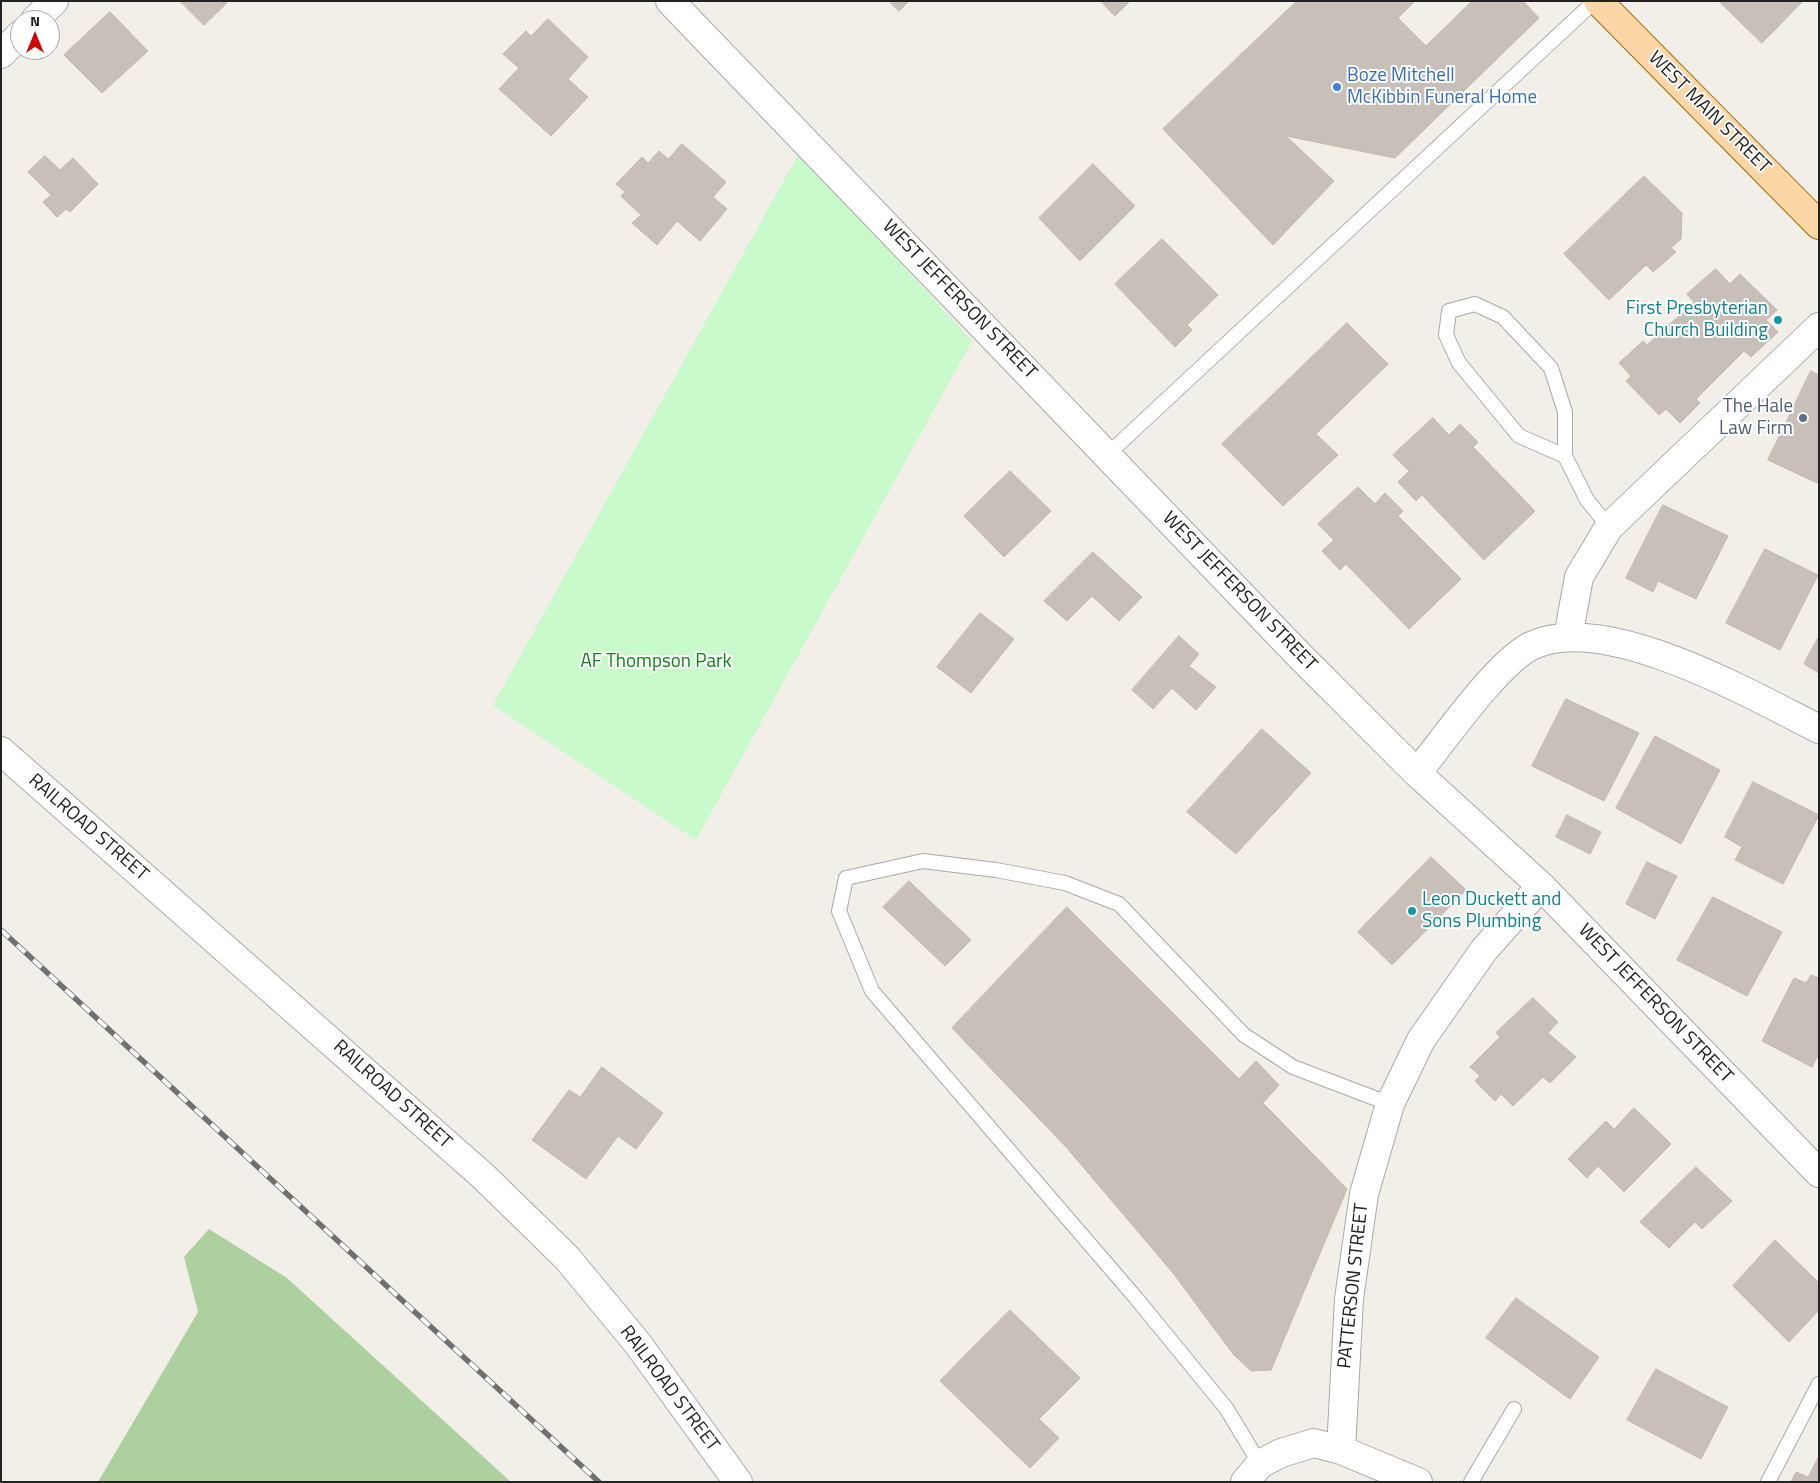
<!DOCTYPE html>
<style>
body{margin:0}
#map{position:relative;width:1820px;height:1483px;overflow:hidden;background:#f2efe9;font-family:"Titillium Web",sans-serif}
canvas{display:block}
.frame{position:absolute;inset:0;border:2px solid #222;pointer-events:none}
.north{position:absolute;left:10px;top:10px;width:50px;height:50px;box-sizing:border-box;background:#fff;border:1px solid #a7a7a7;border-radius:50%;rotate:0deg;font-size:14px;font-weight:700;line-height:20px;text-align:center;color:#222}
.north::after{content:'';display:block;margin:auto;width:18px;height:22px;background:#d40000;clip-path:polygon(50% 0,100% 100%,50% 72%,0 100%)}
</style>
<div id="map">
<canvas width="1820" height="1483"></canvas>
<div class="frame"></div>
<div class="north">N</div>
</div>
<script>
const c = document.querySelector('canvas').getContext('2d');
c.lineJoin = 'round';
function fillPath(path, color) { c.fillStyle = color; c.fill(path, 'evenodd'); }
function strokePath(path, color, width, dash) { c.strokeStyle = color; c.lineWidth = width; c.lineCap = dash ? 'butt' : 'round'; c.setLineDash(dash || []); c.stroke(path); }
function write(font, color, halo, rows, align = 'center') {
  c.font = font + ' "Titillium Web",sans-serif'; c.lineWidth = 4; c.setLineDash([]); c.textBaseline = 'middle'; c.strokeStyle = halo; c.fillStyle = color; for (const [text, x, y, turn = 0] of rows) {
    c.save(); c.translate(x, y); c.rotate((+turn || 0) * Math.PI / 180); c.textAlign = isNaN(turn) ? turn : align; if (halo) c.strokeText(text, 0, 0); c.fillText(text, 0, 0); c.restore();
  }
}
const forest = new Path2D(`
 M209 1229 287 1278 511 1482H98L198 1312 184 1257Z`);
const park = new Path2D(`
 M799 153 972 341 696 840 493 705Z`);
const building = new Path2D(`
 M180 1H226L227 3 204 25Z
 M889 1H909L899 11Z
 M1101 1H1130L1115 16Z
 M1297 1H1415L1398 18 1426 46 1472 1H1523L1539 18 1395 158 1286 136 1334 181 1273 245 1163 129Z
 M1719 1H1803L1762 43Z
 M110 12 148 51 102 93 64 55Z
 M548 19 588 57 568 79 588 97 551 136 499 89 519 68 503 54 526 31 531 36Z
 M682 144 726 182 713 197 727 209 700 241 677 221 657 245 632 223 641 215 621 196 625 192 616 184 642 157 648 163 659 151 668 159Z
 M45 156 60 170 73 158 98 184 70 212 66 209 57 217 43 202 51 195 28 172Z
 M1093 164 1135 206 1080 261 1039 218Z
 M1644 176 1682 213 1681 239 1671 248 1676 252 1653 272 1646 265 1609 300 1564 254Z
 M1162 239 1218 295 1187 325 1192 330 1175 347 1115 284Z
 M1716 269 1730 284 1740 274 1777 310 1766 320 1778 332 1751 357 1744 351 1696 399 1700 403 1680 423 1666 409 1659 415 1626 381 1631 376 1619 363 1643 341 1647 345 1694 302 1687 294Z
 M1347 323 1388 364 1316 434 1338 455 1283 506 1222 444Z
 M1811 371 1819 375V479L1817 483 1768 460Z
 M1433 418 1449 435 1460 424 1478 442 1473 447 1535 511 1484 560 1422 495 1416 501 1398 482 1409 471 1393 455Z
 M1010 471 1051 511 1004 557 964 516Z
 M1358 487 1375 504 1385 493 1403 511 1398 516 1461 579 1409 629 1346 564 1340 570 1322 551 1334 540 1318 524Z
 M1663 505 1728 536 1696 599 1658 581 1653 592 1626 578Z
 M1765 549 1818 575 1780 650 1726 623Z
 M1093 552 1142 597 1119 621 1092 596 1067 621 1044 601Z
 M980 613 1014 639 971 693 937 667Z
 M1179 636 1199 654 1189 666 1216 687 1196 710 1172 688 1153 709 1132 690Z
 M1819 636V673L1804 664Z
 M1566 699 1639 733 1604 801 1532 766Z
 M1262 729 1311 773 1236 854 1187 812Z
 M1655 736 1720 770 1681 844 1616 808Z
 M1753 782 1819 815 1783 884 1735 860 1742 847 1725 837Z
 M1567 815 1601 832 1590 854 1556 837Z
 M1431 857 1466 890 1392 965 1358 932Z
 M1647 862 1677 876 1655 919 1626 904Z
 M909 881 971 940 945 966 883 907Z
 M1713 897 1782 932 1747 996 1677 960Z
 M1067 907 1239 1079 1256 1061 1279 1085 1263 1103 1347 1189 1271 1370 1251 1371 1233 1354 1173 1273 1067 1148 952 1028Z
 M1811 975 1819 978V1053L1812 1067 1762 1041 1794 978 1806 983Z
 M1533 998 1558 1022 1548 1033 1576 1057 1550 1083 1543 1077 1513 1106 1501 1094 1495 1101 1475 1081 1480 1076 1470 1067 1500 1037 1496 1033Z
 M602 1067 663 1113 636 1149 618 1136 586 1179 532 1140 569 1090 580 1097Z
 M1634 1108 1671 1144 1624 1192 1598 1166 1587 1178 1568 1159 1606 1121 1614 1129Z
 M1696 1167 1732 1201 1702 1229 1695 1222 1669 1248 1640 1222Z
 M1775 1240 1819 1283V1310L1789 1342 1733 1286Z
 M1516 1298 1599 1357 1570 1399 1486 1338Z
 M1010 1310 1080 1378 1039 1419 1059 1438 1030 1468 940 1381Z
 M1656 1369 1728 1407 1701 1459 1627 1420Z
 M1819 1456V1482H1791L1796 1472 1808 1477Z`);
const lane = new Path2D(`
 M1107 455 1595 1
 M1565 456 1519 436 1459 363 1446 335 1449 311 1475 304 1503 317 1551 368 1565 412V456L1587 500 1609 527
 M1260 1464 1226 1408 1136 1298 872 991 839 911 846 878 923 861 996 870 1065 883 1119 904 1244 1035 1293 1067 1390 1104
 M1471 1482 1514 1409
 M1768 1482 1819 1384`);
const street = new Path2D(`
 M670 1 1298 654 1417 773 1541 886 1819 1173
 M35 20 54 1
 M1 54 20 35
 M1568 637 1579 577 1609 527 1819 327
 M1 751 483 1176 567 1258 638 1344 738 1482
 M1417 773C1443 741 1497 663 1531 646 1604 610 1751 695 1819 729
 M1341 1450 1349 1299 1364 1194 1390 1104 1421 1040 1484 950 1541 886
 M1245 1482 1260 1464 1281 1453 1314 1443 1341 1450 1418 1482`);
const primary = new Path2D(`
 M1598 1 1819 225`);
const rail = new Path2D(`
 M1 930 599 1482`);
const markers = [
 [1337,87,5,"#3f7fe0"],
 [1778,320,5,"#0f9aa8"],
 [1803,418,5,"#5c6f8a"],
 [1412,911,5,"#0f9aa8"]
];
const shopNames = [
 ["Boze Mitchell",1347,76],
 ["McKibbin Funeral Home",1347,98]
];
const streetNames = [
 ["WEST MAIN STREET",1709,113,45],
 ["WEST JEFFERSON STREET",959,300,46],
 ["WEST JEFFERSON STREET",1239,592,46],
 ["RAILROAD STREET",88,828,41],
 ["WEST JEFFERSON STREET",1655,1004,46],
 ["RAILROAD STREET",392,1095,42],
 ["PATTERSON STREET",1354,1286,-84],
 ["RAILROAD STREET",669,1389,53]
];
const cultureNames = [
 ["First Presbyterian",1768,309],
 ["Church Building",1768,331],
 ["Leon Duckett and",1422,900,"left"],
 ["Sons Plumbing",1422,922,"left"]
];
const serviceNames = [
 ["The Hale",1793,407],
 ["Law Firm",1793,429]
];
const parkNames = [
 ["AF Thompson Park",656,662]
];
fillPath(forest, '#add19e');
fillPath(park, '#c8facc');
fillPath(building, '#c7bfb8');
strokePath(building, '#c4b6ab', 1);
strokePath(lane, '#a9a9a9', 16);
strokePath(street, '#a9a9a9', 30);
strokePath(primary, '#a06b00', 30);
strokePath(lane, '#fff', 14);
strokePath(street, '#fff', 28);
strokePath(primary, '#fcd6a4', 28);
strokePath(rail, '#707070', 5.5);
strokePath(rail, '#fff', 4, [11]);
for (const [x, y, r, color] of markers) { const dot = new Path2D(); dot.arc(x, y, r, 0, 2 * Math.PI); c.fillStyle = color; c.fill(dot); strokePath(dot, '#fff', 2); }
write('19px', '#366cbe', '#fff', shopNames, 'left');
write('19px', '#222', '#fff', streetNames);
write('19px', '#0d838f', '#fff', cultureNames, 'right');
write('19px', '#4e5e75', '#fff', serviceNames, 'right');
write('19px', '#0c8416', '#fff', parkNames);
</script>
